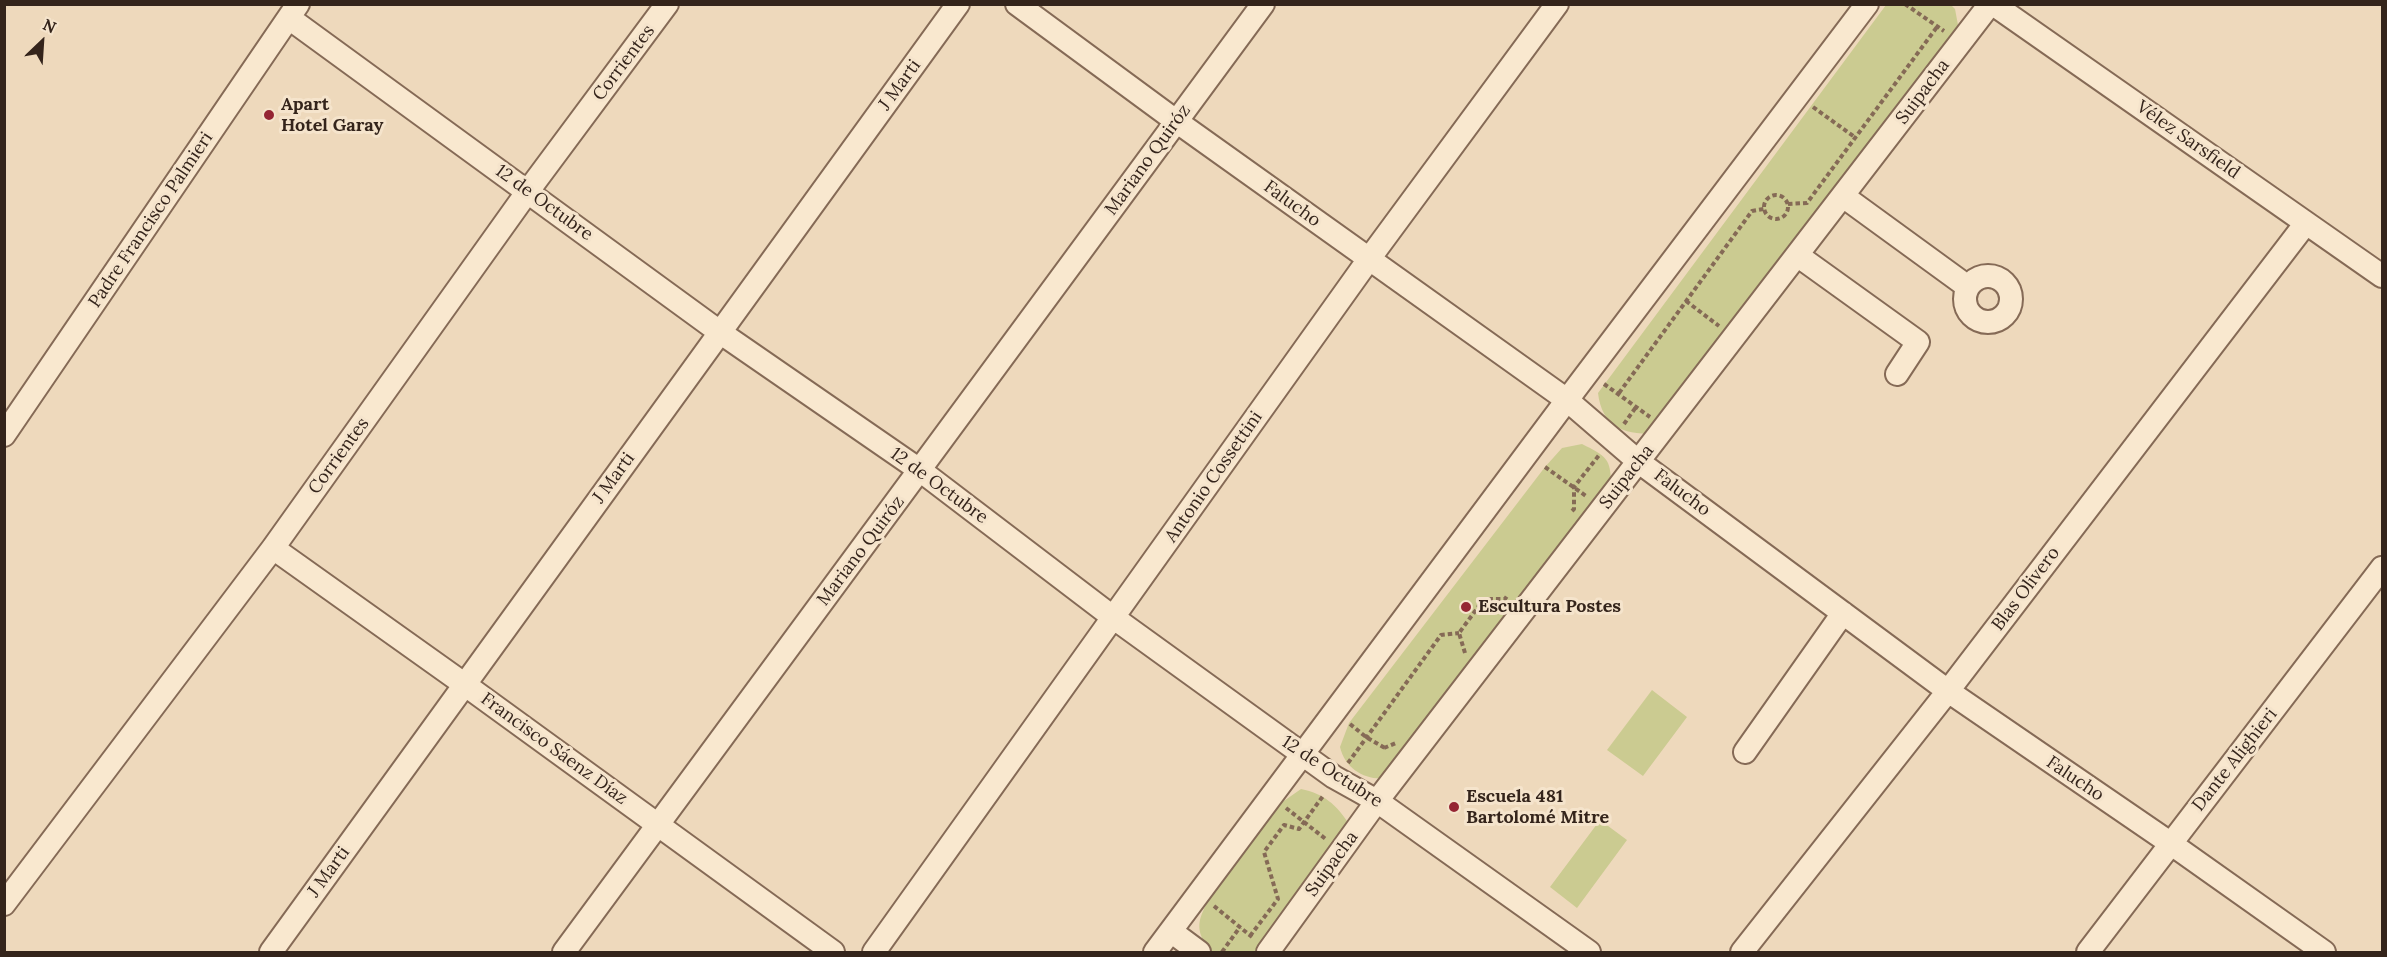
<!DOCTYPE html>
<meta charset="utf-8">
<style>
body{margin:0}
#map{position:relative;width:2387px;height:957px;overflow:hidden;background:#eed9bc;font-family:Lora,serif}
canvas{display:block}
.frame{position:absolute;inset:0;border:6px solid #34241b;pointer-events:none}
.north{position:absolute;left:12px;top:12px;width:60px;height:60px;-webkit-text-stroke:4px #f5e4cc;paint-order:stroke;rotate:25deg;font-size:16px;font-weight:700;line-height:24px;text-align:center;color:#34241b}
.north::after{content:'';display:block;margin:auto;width:21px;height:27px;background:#34241b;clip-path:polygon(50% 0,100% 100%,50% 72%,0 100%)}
</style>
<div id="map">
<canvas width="2387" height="957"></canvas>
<div class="frame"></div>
<div class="north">N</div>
</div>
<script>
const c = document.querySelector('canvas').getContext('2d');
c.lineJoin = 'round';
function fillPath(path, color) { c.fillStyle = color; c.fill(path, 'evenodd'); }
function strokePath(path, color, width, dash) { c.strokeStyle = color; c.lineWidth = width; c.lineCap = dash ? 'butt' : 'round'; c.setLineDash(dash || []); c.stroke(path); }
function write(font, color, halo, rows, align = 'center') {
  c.font = font + ' Lora,serif'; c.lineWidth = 6; c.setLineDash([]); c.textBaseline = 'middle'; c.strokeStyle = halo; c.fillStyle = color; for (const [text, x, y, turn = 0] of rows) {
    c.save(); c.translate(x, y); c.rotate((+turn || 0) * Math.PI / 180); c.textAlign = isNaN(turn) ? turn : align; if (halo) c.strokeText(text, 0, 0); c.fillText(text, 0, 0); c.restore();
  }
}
const green = new Path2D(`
 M1886 5H1951L1955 9 1958 25 1653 434C1622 434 1602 426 1598 393Z
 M1582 444C1606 456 1611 458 1611 485L1387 778C1366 781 1345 769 1340 747L1349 723 1545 467 1562 448Z
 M1652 690 1687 717 1643 776 1607 750Z
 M1301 789C1324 794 1336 804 1349 824L1262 952H1211C1196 932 1196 923 1208 901L1281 803Z
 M1600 820 1627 840 1577 908 1550 887Z`);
const path = new Path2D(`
 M1905 4 1944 31
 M1813 107 1856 138
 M1764 207a12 12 0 1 1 24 0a12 12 0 1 1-24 0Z
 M1788 204 1807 203 1937 27
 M1686 301 1719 326
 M1604 384 1650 417
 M1619 393 1752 211 1764 209
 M1624 424 1636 407
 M1545 467 1586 496
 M1572 511 1574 509V487L1600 454
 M1465 653 1459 633 1484 599H1505L1507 596
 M1350 724 1366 737 1385 748
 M1384 748 1396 743
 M1348 763 1441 635 1459 633
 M1286 808 1327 840
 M1214 906 1252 937
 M1250 936 1278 899 1264 852 1284 825 1299 829 1323 796
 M1222 952 1240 927`);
const minor = new Path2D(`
 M1017 4 1176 121 1567 400 1639 462 1948 691 2170 843 2324 952
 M1993 4 2382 276
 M289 18 721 333 921 471 1114 618 1334 777 1377 801 1589 952
 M1843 196 1968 287
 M1797 255 1918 342 1897 374
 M1965 299a23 23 0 1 1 46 0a23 23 0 1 1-46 0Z
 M4 435 298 4
 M273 548 464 684 833 952
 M1745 752 1843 613
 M4 904 273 548 528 191 667 4
 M1172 932 1199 952
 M271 952 958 4
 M564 952 1263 4
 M874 952 1369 259 1557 4
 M1155 952 1567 400 1867 4
 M1268 952 1377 801 1990 4
 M1742 952 1948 691 2306 223
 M2088 952 2382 568`);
const markers = [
 [269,115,6,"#952533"],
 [1466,607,6,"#952533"],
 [1454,807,6,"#952533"]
];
const streetNames = [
 ["Corrientes",624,63,-53],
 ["J Marti",900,85,-54],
 ["Suipacha",1923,92,-53],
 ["Vélez Sarsfield",2188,140,35],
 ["Mariano Quiróz",1148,160,-54],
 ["12 de Octubre",544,203,36],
 ["Falucho",1292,204,36],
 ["Padre Francisco Palmieri",151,220,-56],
 ["Corrientes",339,456,-54],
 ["Antonio Cossettini",1214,477,-55],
 ["Suipacha",1627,477,-52],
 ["J Marti",614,478,-54],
 ["12 de Octubre",939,486,36],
 ["Falucho",1682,493,37],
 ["Mariano Quiróz",861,551,-53],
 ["Blas Olivero",2026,589,-53],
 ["Francisco Sáenz Díaz",554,749,36],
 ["Dante Alighieri",2235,760,-52],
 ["12 de Octubre",1332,772,33],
 ["Falucho",2075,779,34],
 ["Suipacha",1332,864,-54],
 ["J Marti",329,872,-54]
];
const poiNames = [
 ["Apart",281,105],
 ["Hotel Garay",281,126],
 ["Escultura Postes",1478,607],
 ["Escuela 481",1466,797],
 ["Bartolomé Mitre",1466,818]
];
fillPath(green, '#cbcb91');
strokePath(minor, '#856a56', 26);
strokePath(path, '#856a56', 4, [4.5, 3]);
strokePath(minor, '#f9e8cf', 22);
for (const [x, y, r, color] of markers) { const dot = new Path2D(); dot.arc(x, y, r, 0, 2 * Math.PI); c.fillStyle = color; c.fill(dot); strokePath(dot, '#f5e4cc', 2); }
write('18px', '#34241b', '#f5e4cc', streetNames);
write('bold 18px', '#34241b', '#f5e4cc', poiNames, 'left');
</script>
